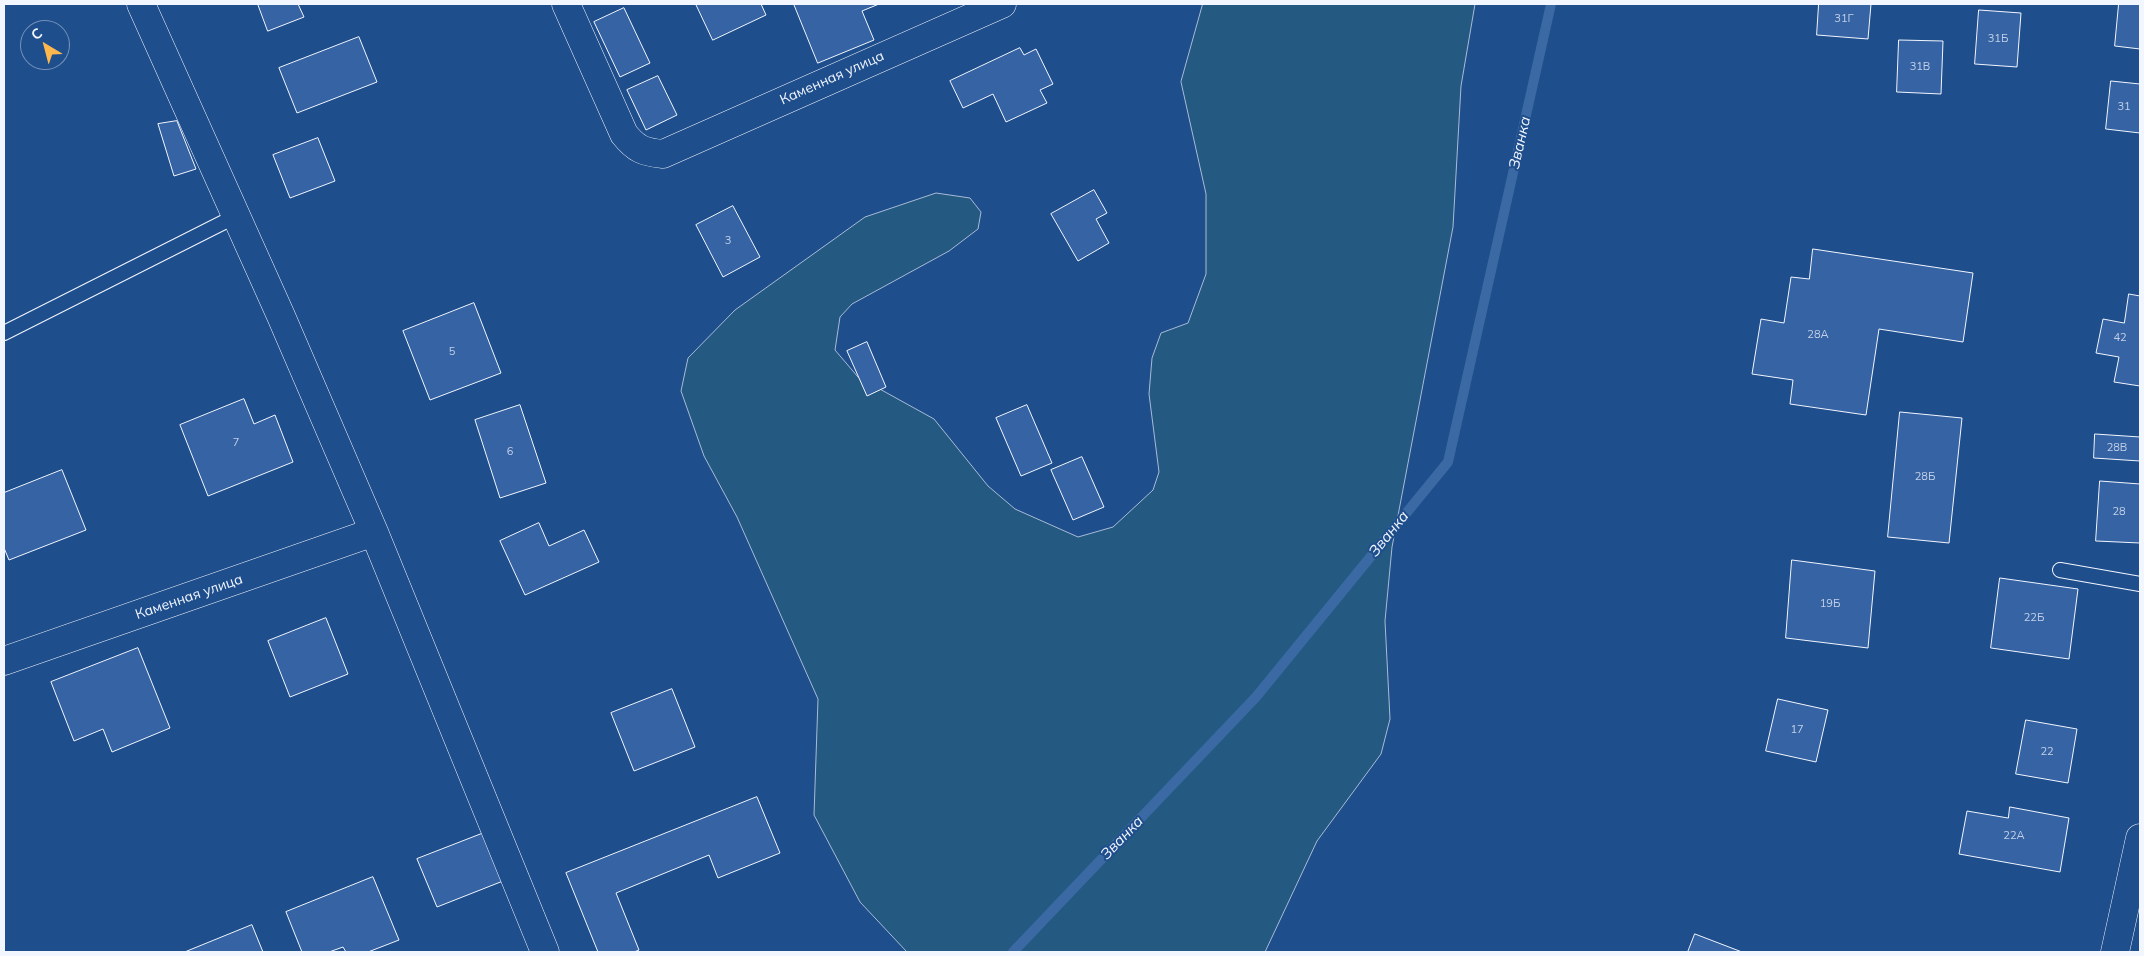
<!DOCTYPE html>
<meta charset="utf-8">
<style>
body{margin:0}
#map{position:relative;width:2144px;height:956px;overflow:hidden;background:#1f4e8c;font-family:Mulish,sans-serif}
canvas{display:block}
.frame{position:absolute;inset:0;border:5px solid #f2f6ff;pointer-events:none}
.north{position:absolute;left:20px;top:20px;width:50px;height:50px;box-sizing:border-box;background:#1f4e8c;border:1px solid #7391ba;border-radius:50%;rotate:323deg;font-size:14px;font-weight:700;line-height:20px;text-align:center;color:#f2f6ff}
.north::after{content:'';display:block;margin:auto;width:18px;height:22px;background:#ffb74d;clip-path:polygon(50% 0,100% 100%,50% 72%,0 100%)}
</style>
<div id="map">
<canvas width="2144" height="956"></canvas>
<div class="frame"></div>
<div class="north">С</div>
</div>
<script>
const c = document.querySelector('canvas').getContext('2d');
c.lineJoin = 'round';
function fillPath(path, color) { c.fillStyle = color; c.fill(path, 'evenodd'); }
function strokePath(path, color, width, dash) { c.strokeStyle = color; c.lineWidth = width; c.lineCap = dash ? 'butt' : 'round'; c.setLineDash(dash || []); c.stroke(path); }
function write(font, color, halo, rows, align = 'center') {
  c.font = font + ' Mulish,sans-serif'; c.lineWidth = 4; c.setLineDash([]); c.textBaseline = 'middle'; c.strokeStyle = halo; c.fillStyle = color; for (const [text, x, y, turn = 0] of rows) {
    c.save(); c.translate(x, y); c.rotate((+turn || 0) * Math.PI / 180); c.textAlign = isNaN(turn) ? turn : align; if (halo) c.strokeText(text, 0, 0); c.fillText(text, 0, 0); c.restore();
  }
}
const green = new Path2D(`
 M1203 4H1475L1461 86 1453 227 1392 547 1385 621 1390 719 1381 754 1317 841 1265 952H907L860 902 814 815 818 699 737 517 704 456 681 391 688 358 735 310 865 217 936 193 970 198 981 212 978 229 949 251 852 304 840 317 835 350 858 377 934 419 988 486 1015 509 1078 537 1113 527 1153 490 1159 472 1149 394 1152 358 1161 333 1188 323 1206 274V194L1181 82Z`);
const stream = new Path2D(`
 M1013 952 1256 697 1448 462 1551 4`);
const building = new Path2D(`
 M258 4H298L304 17 268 31Z
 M696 4H761L766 15 713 40Z
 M794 4H879L862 11 874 40 818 63Z
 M1819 4H1871L1868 39 1817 35Z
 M2119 4H2140V49L2115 46Z
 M624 8 650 63 620 77 594 22Z
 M1979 10 2021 13 2017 67 1975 64Z
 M359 37 377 82 297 113 279 68Z
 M1899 40 1943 41 1941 94 1897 92Z
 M1020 48 1024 55 1036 49 1053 84 1040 90 1047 103 1006 122 993 94 963 108 950 81Z
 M658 76 677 115 646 130 627 90Z
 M2111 81 2140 84V133L2106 129Z
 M177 121 196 169 174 176 158 124Z
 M318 138 335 181 290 198 273 155Z
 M1094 190 1107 213 1096 219 1109 243 1078 261 1051 214Z
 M733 206 760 257 723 277 696 225Z
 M1813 249 1973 273 1963 342 1879 329 1866 415 1790 404 1793 380 1752 374 1761 319 1784 323 1791 277 1809 279Z
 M2129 294 2140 296V386L2114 382 2119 357 2096 353 2103 319 2124 323Z
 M474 303 501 373 430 400 403 331Z
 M867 342 886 387 867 396 847 351Z
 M244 399 254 424 275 415 293 462 208 496 180 425Z
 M520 405 546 483 500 498 475 420Z
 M1027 405 1052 463 1021 476 996 418Z
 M1900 412 1962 418 1949 543 1888 537Z
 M2095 434 2140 437V461L2094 458Z
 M1082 457 1104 507 1073 520 1051 470Z
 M62 470 86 530 9 560 4 548V493Z
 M2100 481 2140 484V543L2096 541Z
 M539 523 549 546 584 530 599 562 525 595 500 541Z
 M1792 560 1875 571 1868 648 1786 638Z
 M2000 578 2078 589 2069 659 1991 648Z
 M326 618 348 674 290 697 268 641Z
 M138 648 170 728 112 752 103 729 74 741 51 682Z
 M672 689 695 747 634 771 611 713Z
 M1778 699 1828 710 1816 762 1766 751Z
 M2026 720 2077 729 2068 783 2016 774Z
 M757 797 780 853 718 878 709 855 616 893 639 950 634 952H598L566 873Z
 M2010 807 2069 818 2060 872 1959 854 1967 811 2008 818Z
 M484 833 503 881 437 907 417 859Z
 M373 877 399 940 368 952H346L343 947 329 952H302L286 912Z
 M252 925 263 952H185Z
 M1695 934 1742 952H1688Z`);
const lane = new Path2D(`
 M4 333 236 216
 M2060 570 2140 584`);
const street = new Path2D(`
 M141 4 281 316 374 532 545 952
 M566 4 624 134C636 149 643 152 663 154L1002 4
 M4 661 374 532
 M2115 952 2140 838`);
const numberNames = [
 ["31Г",1844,19],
 ["31Б",1998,39],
 ["31В",1920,67],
 ["31",2124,107],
 ["3",728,241],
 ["28А",1818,335],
 ["42",2120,338],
 ["5",452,352],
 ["7",236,443],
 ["28В",2117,448],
 ["6",510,452],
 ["28Б",1925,477],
 ["28",2119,512],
 ["19Б",1830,604],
 ["22Б",2034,618],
 ["17",1797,730],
 ["22",2047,752],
 ["22А",2014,836]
];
const streetNames = [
 ["Каменная улица",832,78,-24],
 ["Каменная улица",189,597,-19]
];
const waterNames = [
 ["Званка",1520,143,-77],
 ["Званка",1389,534,-51],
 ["Званка",1122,838,-46]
];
fillPath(green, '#245a82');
strokePath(green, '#a8bbd7', 1);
strokePath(stream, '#3b69a3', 10);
fillPath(building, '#3563a3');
strokePath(building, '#f2f6ff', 1);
strokePath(lane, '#f2f6ff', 16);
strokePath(street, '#f2f6ff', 29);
strokePath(lane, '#1f4e8c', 14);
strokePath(street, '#1f4e8c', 28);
write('11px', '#c3d1e8', null, numberNames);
write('14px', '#f2f6ff', '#1f4e8c', streetNames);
write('italic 15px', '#f2f6ff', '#1f4e8c', waterNames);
</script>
